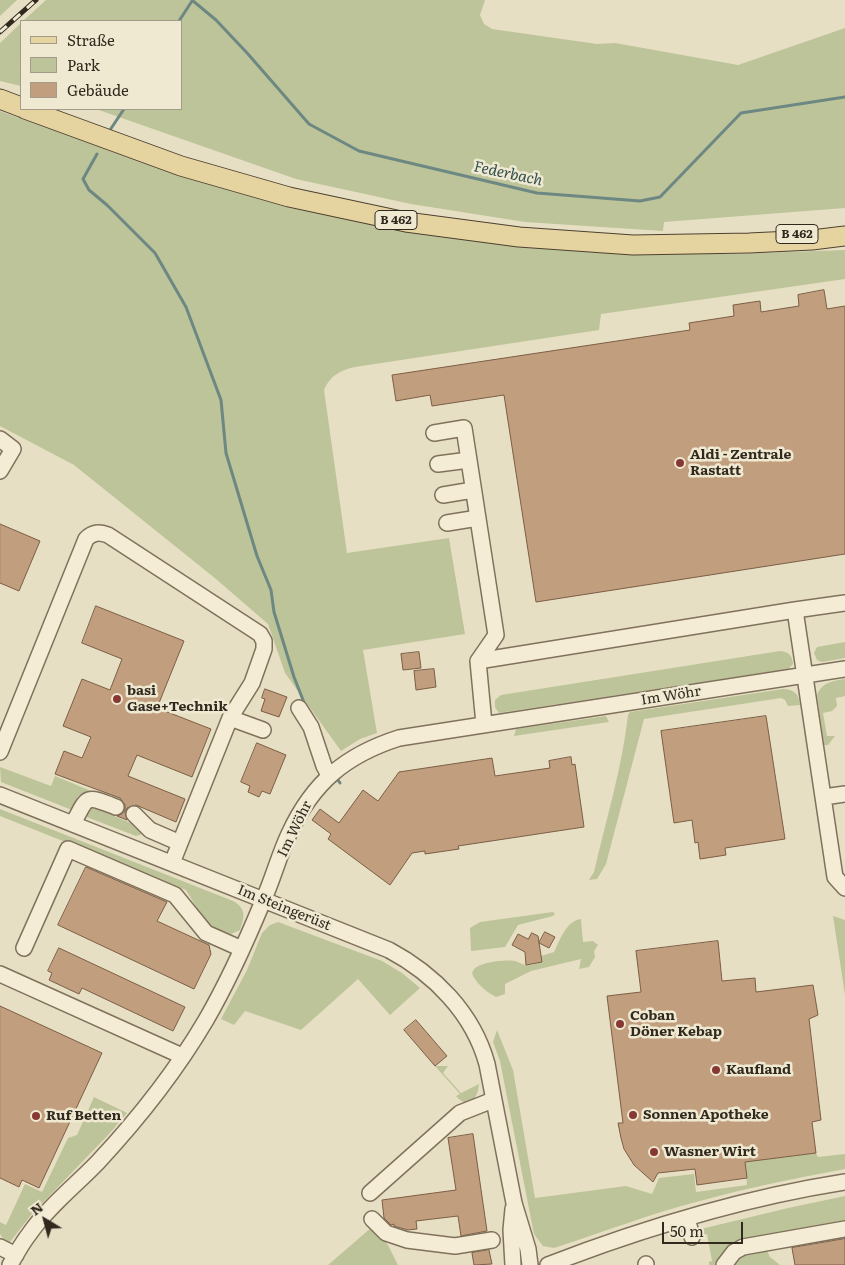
<!DOCTYPE html>
<meta charset="utf-8">
<style>
body{margin:0}
#map{position:relative;width:845px;height:1265px;overflow:hidden;background:#e7dfc3;font-family:Literata,serif}
canvas{display:block}
.legend{position:absolute;left:20px;top:20px;width:162px;height:90px;box-sizing:border-box;background:#f0e9d2;border:1px solid #a49c8a;margin:0;padding:6px 9px;list-style:none;font-size:15px;color:#31291e}
.legend li{display:flex;align-items:center;gap:10px;height:25px}
.legend b{width:25px;border:1px solid #a49c8a}
.north{position:absolute;left:20px;top:1195px;width:50px;height:50px;-webkit-text-stroke:4px #f0e9d2;paint-order:stroke;rotate:323deg;font-size:14px;font-weight:700;line-height:20px;text-align:center;color:#31291e}
.north::after{content:'';display:block;margin:auto;width:18px;height:22px;background:#31291e;clip-path:polygon(50% 0,100% 100%,50% 72%,0 100%)}
.scale{position:absolute;left:662px;top:1222px;width:81px;height:22px;box-sizing:border-box;border:2px solid #31291e;border-top:0;padding-left:6px;font-size:15px;line-height:18px;white-space:nowrap;color:#31291e;-webkit-text-stroke:4px #f0e9d2;paint-order:stroke}
</style>
<div id="map">
<canvas width="845" height="1265"></canvas>
<ul class="legend">
<li><b style="height:6px;background:#e6d4a0"></b>Straße</li>
<li><b style="height:14px;background:#bdc499"></b>Park</li>
<li><b style="height:14px;background:#c19e7e"></b>Gebäude</li>
</ul>
<div class="north">N</div>
<div class="scale">50 m</div>
</div>
<script>
const c = document.querySelector('canvas').getContext('2d');
c.lineJoin = 'round';
function fillPath(path, color) { c.fillStyle = color; c.fill(path, 'evenodd'); }
function strokePath(path, color, width, dash) { c.strokeStyle = color; c.lineWidth = width; c.lineCap = dash ? 'butt' : 'round'; c.setLineDash(dash || []); c.stroke(path); }
function write(font, color, halo, rows, align = 'center') {
  c.font = font + ' Literata,serif'; c.lineWidth = 5; c.setLineDash([]); c.textBaseline = 'middle'; c.strokeStyle = halo; c.fillStyle = color; for (const [text, x, y, turn = 0] of rows) {
    c.save(); c.translate(x, y); c.rotate((+turn || 0) * Math.PI / 180); c.textAlign = isNaN(turn) ? turn : align; if (halo) c.strokeText(text, 0, 0); c.fillText(text, 0, 0); c.restore();
  }
}
const green = new Path2D(`
 M0 0H17L0 16Z
 M46 0H485L480 15 484 24 492 29 597 44 615 43 738 65 845 28V208L664 222 663 231 525 222 411 204 296 179 96 109H134L140 111 136 109H181V21H23Z
 M21 23V68H19L21 69V86L0 81V43Z
 M0 111 187 178 290 208 386 227 614 251 730 254 845 250V279L601 314 599 330 355 367C340 370 330 376 324 390L347 553 449 538 465 634 363 650 377 733 360 739 341 751 285 673 268 624 216 579 74 465 0 426Z
 M845 642V658L822 662 817 660 814 653 817 647Z
 M780 651C789 652 792 655 793 664L788 669 499 713 495 707V700L501 695Z
 M845 679V696L836 698 837 706 832 711 823 713 827 736H835L828 745H824L817 695C822 682 833 681 845 679Z
 M783 689C794 689 799 694 800 705L788 706 785 700 781 698 644 719 606 864 597 879 589 880 594 872C606 820 622 768 628 715L630 712Z
 M606 716 609 722 514 736 516 729Z
 M0 767 51 786 55 776 91 791 78 796 72 810 1 782Z
 M88 805 138 826 143 834 136 836 84 816Z
 M0 809 233 901C246 908 245 917 240 930L231 934 215 929 206 923 186 890 0 816Z
 M553 912 555 914 553 916 518 925 505 947 471 951 470 928 480 922Z
 M833 916 845 920V995Z
 M581 919 583 942 593 941 598 945 594 951 595 957 589 967 579 969 581 959 531 971 505 984V994L496 997C488 993 478 985 473 976 467 962 508 959 515 961 519 962 523 965 526 965 531 966 537 963 542 962L541 956 554 952C560 940 566 921 581 919Z
 M278 922 382 961 402 973 420 988 390 1015 358 979 301 1030 245 1011 234 1025 221 1019 247 970 262 933 270 925Z
 M497 1030 513 1070 535 1198 626 1186 652 1194 659 1178 694 1174 696 1192 747 1185 745 1162 816 1153 818 1157 845 1154V1169C796 1178 747 1188 700 1201 650 1214 603 1232 554 1248L543 1246 534 1234 506 1092 500 1061 493 1042Z
 M435 1066H448L443 1073 461 1093 479 1084C478 1098 469 1111 456 1096L460 1094Z
 M94 1097 127 1113 109 1134 31 1215 10 1242H5L0 1234V1222L6 1225 25 1184 42 1192 68 1138 77 1135Z
 M845 1196V1225L731 1245 724 1253 718 1265H709V1262L712 1261 707 1234 698 1236 697 1230 788 1208Z
 M372 1227 388 1245 398 1265H328Z
 M765 1247 770 1257 780 1265H729L736 1256Z`);
const stream = new Path2D(`
 M192 0 216 20 248 54 309 124 359 151 537 193 640 201 660 197 741 113 845 97
 M179 21 192 1
 M110 130 124 109
 M97 154 83 179 89 190 107 205 155 253 186 307 221 400 226 453 257 556 271 590 274 612 294 677 305 705
 M336 777 340 783`);
const building = new Path2D(`
 M824 290 827 309 845 306V554L536 602 504 395 432 406 430 395 396 401 392 375 690 330 689 323 734 316 733 305 760 301 761 312 799 306 798 295Z
 M0 524 40 541 19 591 0 583Z
 M96 606 184 641 157 708 211 729 192 777 137 755 128 776 185 799 176 822 136 805 127 808 125 812 127 820 117 816 122 814 125 810V805L120 798 55 774 64 751 82 758 91 737 63 726 82 679 110 690 122 659 82 643Z
 M419 652 421 668 403 670 401 654Z
 M434 669 436 687 416 690 414 671Z
 M265 689 287 697 279 717 261 711 265 699 262 698Z
 M766 716 785 839 725 848 726 855 700 859 698 842 695 843 692 820 674 823 661 731Z
 M257 743 286 755 270 794 262 791 259 797 248 792 250 786 241 782Z
 M571 757 572 765 575 764 584 827 458 846 459 849 425 854V851L412 853 390 885 328 839 331 834 312 820 320 809 339 823 363 790 378 801 399 772 492 758 495 776 550 768 549 761Z
 M86 867 167 902 157 921 209 945 211 954 194 989 58 925Z
 M545 932 555 937 549 948 539 943Z
 M532 933 538 936 542 962 526 965 525 952 512 945 518 934 528 939Z
 M718 941 722 981 755 978 756 992 813 985 818 1015 809 1019 821 1120 812 1122 816 1153 745 1162 747 1178 697 1185 695 1169 658 1173 653 1182 634 1165 624 1149 621 1138 618 1123H623L607 996 641 992 636 951Z
 M59 948 185 1007 173 1031 82 988 79 994 49 980 52 973 48 971Z
 M0 1006 102 1053 39 1188 22 1180 19 1187 0 1178Z
 M416 1020 447 1056 435 1066 404 1030Z
 M473 1134 487 1231 461 1236 458 1216 416 1221 417 1229 408 1230 394 1226V1224L391 1225 384 1218 382 1200 456 1190 448 1138Z
 M845 1239V1265H795L792 1248Z
 M489 1250 492 1264 474 1265 472 1253Z`);
const minor = new Path2D(`
 M434 433 464 428 496 635 478 661 484 724
 M0 439 13 449 0 471
 M438 464 469 460
 M443 495 473 490
 M447 523 478 518
 M795 610 845 603
 M478 661 795 610 835 877 845 888
 M299 708 311 727 324 766 329 775
 M230 718 263 730
 M0 752 86 539C93 532 99 532 108 535L260 634 264 641V649L252 683 230 718 172 863
 M0 795 389 950C434 974 473 1013 487 1064L514 1203 528 1249 530 1265
 M824 797 845 794
 M134 814 150 830 180 843
 M73 824C88 795 85 795 116 807
 M24 948 68 849 175 895 206 933 242 949
 M0 974 182 1056
 M370 1193 460 1113 493 1100
 M687 1218 692 1237
 M372 1219 386 1233 407 1240 455 1246 492 1240
 M0 1247 16 1255
 M646 1264V1265
 M10 1265C16 1254 22 1243 30 1233 47 1208 77 1184 98 1162 138 1119 176 1071 206 1020 228 982 246 942 263 901 273 879 279 855 289 834 313 782 346 755 399 738L845 669
 M513 1265 511 1230 513 1209
 M548 1265C644 1228 743 1198 845 1182
 M724 1265 734 1252 743 1247 845 1229`);
const major = new Path2D(`
 M0 99 21 107
 M25 109 181 166 289 197 406 222 519 237 633 245 749 243 812 240 845 236`);
const rail = new Path2D(`
 M0 32 36 0`);
const markers = [
 [680,463,5,"#873834"],
 [117,699,5,"#873834"],
 [620,1024,5,"#873834"],
 [716,1070,5,"#873834"],
 [633,1115,5,"#873834"],
 [36,1116,5,"#873834"],
 [654,1152,5,"#873834"]
];
const shields = [
 [396,220,42],
 [797,234,42]
];
const shieldNames = [
 ["B 462",396,220],
 ["B 462",797,234]
];
const poiNames = [
 ["Aldi - Zentrale",690,455],
 ["Rastatt",690,471],
 ["basi",127,691],
 ["Gase+Technik",127,707],
 ["Coban",630,1016],
 ["Döner Kebap",630,1032],
 ["Kaufland",726,1070],
 ["Sonnen Apotheke",643,1115],
 ["Ruf Betten",46,1116],
 ["Wasner Wirt",664,1152]
];
const streetNames = [
 ["Im Wöhr",671,696,-9],
 ["Im Wöhr",295,829,-64],
 ["Im Steingerüst",284,908,22]
];
const waterNames = [
 ["Federbach",508,174,12]
];
fillPath(green, '#bdc499');
strokePath(stream, '#6d8883', 3);
fillPath(building, '#c19e7e');
strokePath(building, '#7b5e45', 1);
strokePath(minor, '#80715c', 18);
strokePath(major, '#4e4030', 21);
strokePath(minor, '#f4ecd5', 15);
strokePath(major, '#e6d4a0', 19);
strokePath(rail, '#31291e', 5);
strokePath(rail, '#f0e9d2', 3, [9]);
for (const [x, y, r, color] of markers) { const dot = new Path2D(); dot.arc(x, y, r, 0, 2 * Math.PI); c.fillStyle = color; c.fill(dot); strokePath(dot, '#f0e9d2', 2); }
for (const [x, y, w] of shields) { const box = new Path2D(); box.roundRect(x - w / 2, y - 9.5, w, 19, 4); c.fillStyle = '#f0e9d2'; c.fill(box); strokePath(box, '#31291e', 1); }
write('bold 12px', '#31291e', null, shieldNames);
write('bold 14px', '#31291e', '#f0e9d2', poiNames, 'left');
write('14px', '#31291e', '#f0e9d2', streetNames);
write('italic 15px', '#304f4f', '#f0e9d2', waterNames);
</script>
